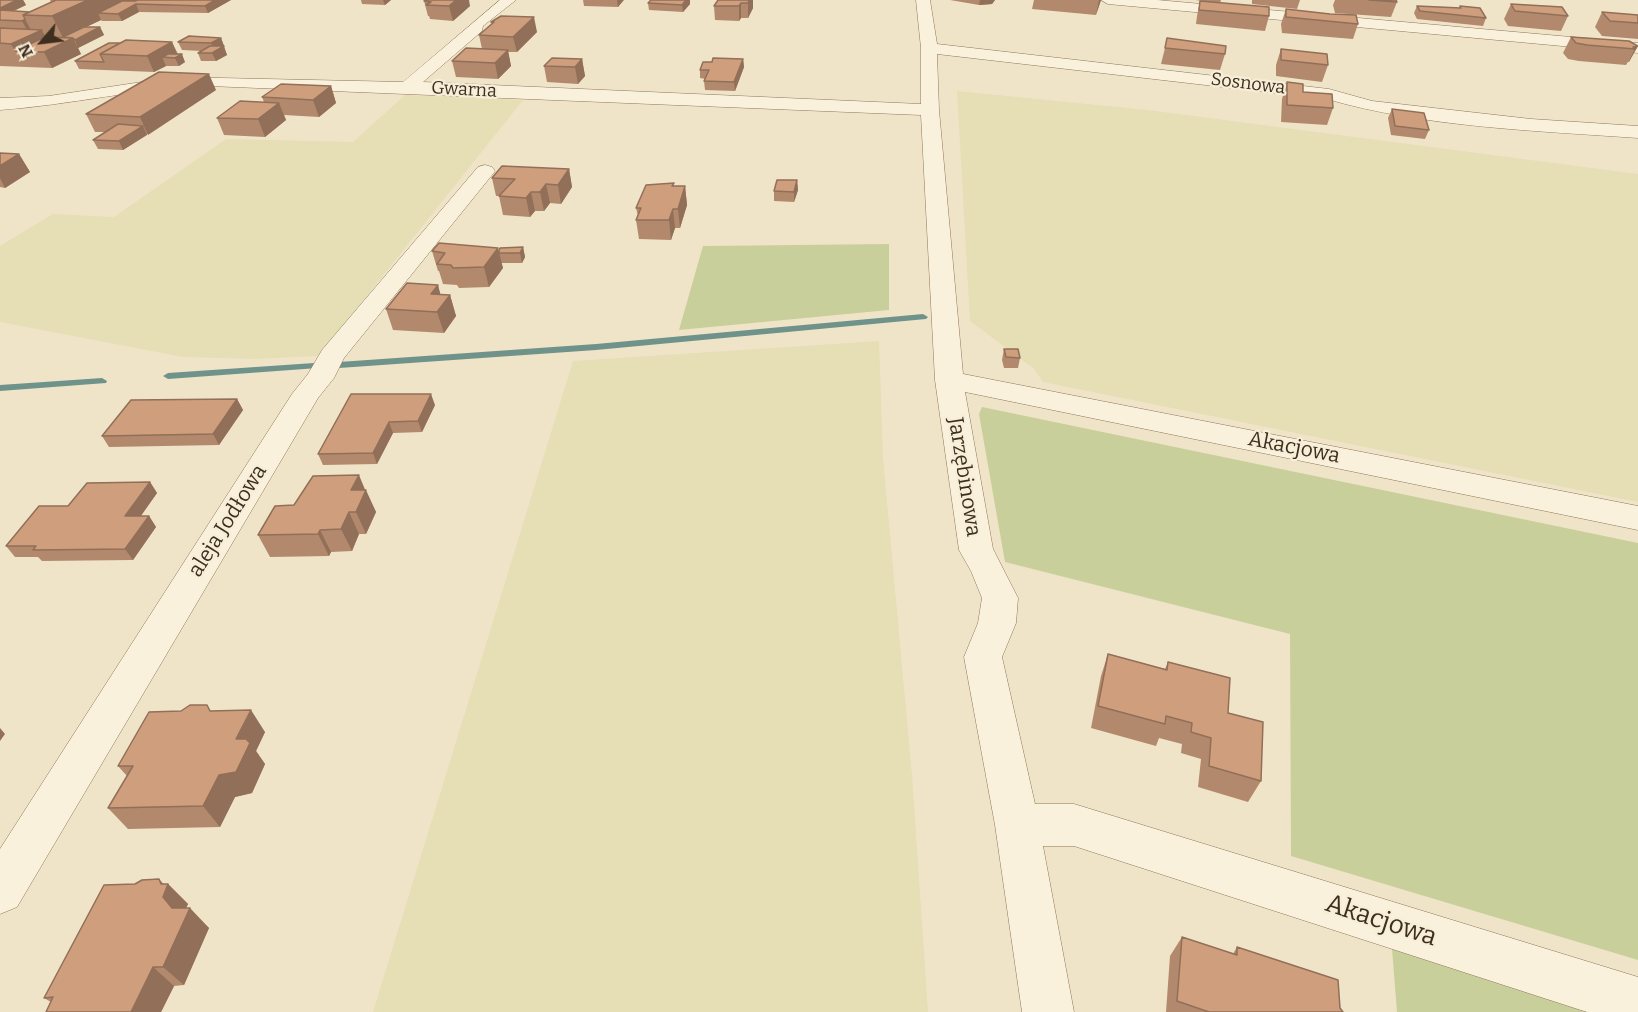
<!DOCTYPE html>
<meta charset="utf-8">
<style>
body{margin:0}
#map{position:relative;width:1638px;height:1012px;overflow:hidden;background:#f0e4c8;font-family:Bitter,serif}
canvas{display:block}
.north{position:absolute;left:12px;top:12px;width:60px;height:60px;-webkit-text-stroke:4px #f7eed8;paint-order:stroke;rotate:242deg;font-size:16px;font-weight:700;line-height:24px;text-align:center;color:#3d2e20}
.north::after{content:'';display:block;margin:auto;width:21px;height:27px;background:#3d2e20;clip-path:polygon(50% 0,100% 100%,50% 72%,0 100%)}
</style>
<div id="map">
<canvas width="1638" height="1012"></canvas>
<div class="north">N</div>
</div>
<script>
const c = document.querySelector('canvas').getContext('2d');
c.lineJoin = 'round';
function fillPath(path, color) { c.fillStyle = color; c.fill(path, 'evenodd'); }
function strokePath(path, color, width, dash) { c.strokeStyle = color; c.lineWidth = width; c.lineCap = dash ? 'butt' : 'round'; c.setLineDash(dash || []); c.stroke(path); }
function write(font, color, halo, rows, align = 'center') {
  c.font = font + ' Bitter,serif'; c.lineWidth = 4.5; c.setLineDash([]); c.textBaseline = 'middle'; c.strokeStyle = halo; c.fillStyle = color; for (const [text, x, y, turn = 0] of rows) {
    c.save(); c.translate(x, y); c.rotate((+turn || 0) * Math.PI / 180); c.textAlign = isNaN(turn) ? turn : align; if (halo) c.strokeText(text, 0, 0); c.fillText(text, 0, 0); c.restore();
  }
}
const farmland = new Path2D(`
 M957 91 1148 110 1638 174V502L1043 382 1034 369 970 321Z
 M405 95 523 100 319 356 253 359 183 357 0 322V246L53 214 114 217 226 139 353 142Z
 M879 341 883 458 912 775 928 1012H373L573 361Z`);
const green = new Path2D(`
 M889 244V310L679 330 703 246Z
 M982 407 1638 543V960L1291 856 1290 634 1005 562 979 414Z
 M1392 949 1627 1012H1397Z`);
const stream = new Path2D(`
 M923 314 928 317 926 319 596 350 339 368 334 365 339 362 596 344Z
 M314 363 319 366 318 368 168 379 163 376 168 373Z
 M102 378 107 381 106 383 0 391V385Z`);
const minor = new Path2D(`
 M500 0H516L483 26 482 31 423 82 921 104V48L916 0H930L937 44 1329 89 1372 101 1531 119 1638 126V138C1539 131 1422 127 1327 99L937 54 939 110 963 374 1638 506V530L965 392 993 549 1018 598 1016 623 1002 657 1035 804H1074L1638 977V1012H1587L1074 846H1043L1074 1012H1022L995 825 964 657 978 623 982 598 971 571 959 550 935 380 921 115 209 86C139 88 70 105 0 110V98L49 96 175 77 403 82Z
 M1101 0H1157L1638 43V53L1108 4Z
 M485 165 492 167 495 171 492 175 344 358 334 378 318 398 17 907 0 914V849L292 394 308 374 322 350 478 167Z`);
const wall = new Path2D(`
 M0 0H23L26 5 14 11 30 12 51 2 50 0H231L208 13 139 12 122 21H102L101 20 86 27H100L104 35 78 48 81 54 52 68 0 66Z
 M361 0H391L385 5 362 4Z
 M583 0H623L618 7 584 6Z
 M718 0H753V8L748 18H741L739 21 715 20 714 6Z
 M950 0H995L992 4 979 5Z
 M1034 0H1101L1096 15 1032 9Z
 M1195 0H1221L1220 3Z
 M1252 0H1300L1297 9 1252 4Z
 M1335 0H1396L1397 2 1391 17 1335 13 1333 5Z
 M424 1 470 6 453 21 430 19 429 16H428Z
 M1200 1 1269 16 1265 31 1196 24 1197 16Z
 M648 3 690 4 683 12 649 10Z
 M1511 4 1568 16 1561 31 1508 26 1504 19Z
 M1417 6 1459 8 1460 6 1486 18 1483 26 1417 19 1414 13Z
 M1286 9 1358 24 1353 39 1282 33 1281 24Z
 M1602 12 1638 15V39L1602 36 1595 27Z
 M491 22 537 32 517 52H508L511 66 498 79 456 77 452 61 482 49 479 35 492 24Z
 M1571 37 1638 46 1626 65 1579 61 1568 59 1563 53Z
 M221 38 224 46H223L227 55 216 61H201L198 53 201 51 182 50 178 42Z
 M172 42 178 54 185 62 179 66H166L154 72 79 69 75 61 120 43Z
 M1165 48 1225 54 1220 70 1161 64Z
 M1281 49 1328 65 1322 82 1276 76V65Z
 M582 59 585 76 578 84 547 82 544 66Z
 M743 59 744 67 735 91 705 90 704 81 706 79 700 78V70L712 62Z
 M1287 82 1303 92 1333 108 1327 125 1281 122 1282 99Z
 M331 86 336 103 319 117 284 115 286 120 265 137 224 135 217 118 264 102 262 97Z
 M216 90 123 150 98 149 93 140 105 132H95L86 114Z
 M1392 109 1429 130 1425 139 1391 135 1388 118Z
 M0 153 19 154 30 172 5 188 0 187Z
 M569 169 572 187 561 204 550 203 544 211H535L530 217 503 215 499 196H496L492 178Z
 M797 180 798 190 794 202 774 201V191Z
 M674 186H685L687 205 680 228H675L671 240 639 239 636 220 638 216 636 208Z
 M523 247 525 257 522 263H501L503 268 489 287 459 288 457 285 443 284 439 271H438L432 251H499Z
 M438 285 440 295H450L456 316 444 333 393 330 386 309Z
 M1004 349 1020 358 1018 368H1004L1002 360Z
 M351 394 435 405 422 432 393 433 377 464 323 465 318 454Z
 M237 399 243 410 219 445 109 447 102 436Z
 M150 482 157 493 141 516H149L156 527 133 560 42 561 38 557H15L6 546 68 506Z
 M365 490 376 512 366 534H359L352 551 331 552 329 556 270 557 258 535 294 505Z
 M1108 654 1165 669 1168 662 1228 713 1261 781 1248 802 1198 787 1201 759 1181 753 1182 744 1159 738 1156 746 1091 728 1101 676Z
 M211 711 265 732 256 751 265 764 252 793 235 797 220 827 128 829 108 808 127 776 118 766Z
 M135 884H168L188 904 186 908 209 928 184 985 174 986 161 1012H46L51 1002 44 998Z
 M1182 937 1233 954 1237 947 1340 1008 1343 1012H1166L1170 956Z`);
const shadedWall = new Path2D(`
 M13 0H23L26 5 0 17V8Z
 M88 0H141L98 13 101 20 63 38 52 16Z
 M215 0H231L208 13 205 6Z
 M383 0H391L385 5Z
 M456 0H469L470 6 453 21 449 6Z
 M617 0H624L618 7Z
 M686 0H690V4L683 12 682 5Z
 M749 0H753V8L748 18V3Z
 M980 0H995L992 4 979 5Z
 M1099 0H1101L1096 15Z
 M741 3V18L739 21V6Z
 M136 4 139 12 122 21 118 14Z
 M534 17 537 32 517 52 513 37Z
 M25 19 33 34 42 30 51 48 73 38 81 54 52 68 44 52 15 51 11 44 30 35 22 21Z
 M100 27 104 35 78 48 75 40Z
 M221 38 224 46 214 51 211 43Z
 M172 42 178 56 182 54 185 62 179 66 175 58 162 57 166 66 154 72 147 56Z
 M224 46 227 55 216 61 212 53Z
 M1638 46 1629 62H1628L1635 49 1633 47Z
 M508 50 511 66 498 79 495 63Z
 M582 59 585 76 578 84 575 67Z
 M743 59 744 67 735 91 734 82Z
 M209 74 216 90 148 135 140 117Z
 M331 86 336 103 319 117 313 100Z
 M279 103 286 120 265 137 258 119Z
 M143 126 147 135 123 150 119 141Z
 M19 154 30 172 5 188 0 178V166Z
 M569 169 572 187 561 204 558 185Z
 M797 180 798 190 794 202V192Z
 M546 184 550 203 544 211 540 192Z
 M685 186 687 205 680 228 678 209Z
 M531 192 535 211 530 217 526 198Z
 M673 209 675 228 671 240 669 220Z
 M523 247 525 257 522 263 520 253Z
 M498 248 503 268 489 287 484 267Z
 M438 285 443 304 450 295 456 316 444 333 431 294Z
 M431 394 435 405 422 432 418 421Z
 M237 399 243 410 219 445 213 434Z
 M389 422 393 433 377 464 373 453Z
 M359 475 366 492V490L376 512 366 534 356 512 351 490Z
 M150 482 157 493 132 528 125 516Z
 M349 512 359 534 352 551 341 529Z
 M149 516 156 527 133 560 125 549Z
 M320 530 331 552 329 556 318 534Z
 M251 710 265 732 256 751 265 764 252 793 235 797 220 827 203 806Z
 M0 728 5 734 0 741Z
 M159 879 167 888 168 884 188 904 182 916 190 908 209 928 184 985 163 967 172 908 163 897 161 884Z
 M153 967 174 986 161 1012H131Z`);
const building = new Path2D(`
 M0 0H17L0 8Z
 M56 0H88L52 16 23 15Z
 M138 0H215L205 6 136 4 118 14 98 13 122 1H135Z
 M426 0H456L449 6 426 5 431 2 424 1Z
 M651 0H686L682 5 648 3Z
 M718 0H749L748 3H741L739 6H714Z
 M1369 0H1396L1397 2Z
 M1200 1 1269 7V16L1199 10Z
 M1511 4 1562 7 1568 16 1515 11Z
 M1417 6 1461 8 1460 6 1480 8 1486 18 1420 11Z
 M1286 9 1330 14 1356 15 1358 24 1286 17Z
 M0 10 30 12 23 15 25 19 22 21 0 20Z
 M1602 12 1638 15V23L1610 21Z
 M501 16 534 17 513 37 479 35 494 22H491Z
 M84 27H100L75 40 73 38 63 37Z
 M0 28 42 30 11 44 0 43Z
 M189 36 221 38 211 43 178 42Z
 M45 37 73 38 44 52 15 51Z
 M1571 37 1629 41 1638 46 1633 47 1635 49 1587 45 1576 43Z
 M1167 38 1226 46 1225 54 1165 48Z
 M126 40 172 42 147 56 100 54Z
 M109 43H120L100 54 104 62 75 61Z
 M210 46H224L212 53H198Z
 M466 48 508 50 495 63 452 61Z
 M1281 49 1327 54 1328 65 1281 60Z
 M168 54H182L175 58 162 57Z
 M552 58 582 59 575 67 544 66Z
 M713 58 743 59 734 82 704 81 709 70H700L703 62H712Z
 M159 72 209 74 140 117 86 114Z
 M1287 82 1303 84V92L1332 94 1333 108 1287 105Z
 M281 84 331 86 313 100 262 97Z
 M240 101 279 103 258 119 217 118Z
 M1392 109 1424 113 1429 130 1395 126Z
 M118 124 143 126 119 141 93 140Z
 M0 153 19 154 0 166Z
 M502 166 569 169 558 185 546 184 540 192H531L526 198 499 196 515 179 492 178Z
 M777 180H797L794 192 774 191Z
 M674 183 672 186H685L678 209H673L669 220H636L641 208H636L646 185Z
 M439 243 498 248 484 267 453 268 451 265 437 264 445 253 432 251Z
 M523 247 520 253H499V251L500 248Z
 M407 283 438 285 431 294 450 295 437 312 386 309Z
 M1004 349H1018L1020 358 1006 357Z
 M351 394H431L418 421 389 422 373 453 318 454Z
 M237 399 213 434 102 436 131 400Z
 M359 475 351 490H366L356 512H349L341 529 320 530 318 534 258 535 275 506 294 505 313 476Z
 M150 482 125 516H149L125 549 33 550 36 546H6L39 506H68L87 483Z
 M1108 654 1167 670 1168 662 1230 678 1228 713 1263 722 1261 781 1209 766 1211 738 1191 732 1192 723 1166 716 1165 724 1098 706Z
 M190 705H207L210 711 251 710 236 739H246L250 743 236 772 219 775 203 806 108 808 133 766H118L149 712 181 711Z
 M159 879 161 884H168L163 897 172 908H190L163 967H153L131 1012H46L53 997 44 998 104 885 135 884 142 880Z
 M1182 937 1237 955V947L1338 980 1340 1008 1343 1012H1209L1177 1001Z`);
const farStreetnames = [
 ["Sosnowa",1248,84,7],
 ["Gwarna",464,90,3]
];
const streetNames = [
 ["Akacjowa",1294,448,11],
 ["Jarzębinowa",964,477,81],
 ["aleja Jodłowa",228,521,-58]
];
const nearStreetnames = [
 ["Akacjowa",1381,921,18]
];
fillPath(farmland, '#e6deb5');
fillPath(green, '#c9cf9b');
fillPath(stream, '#6f938a');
strokePath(minor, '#8d765c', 1);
fillPath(minor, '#faf1dc');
fillPath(wall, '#b2896c');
fillPath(shadedWall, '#916f58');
fillPath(building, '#cf9f7d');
strokePath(building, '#916f58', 1.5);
write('18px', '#3d2e20', '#f7eed8', farStreetnames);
write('21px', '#3d2e20', '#f7eed8', streetNames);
write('26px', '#3d2e20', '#f7eed8', nearStreetnames);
</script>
